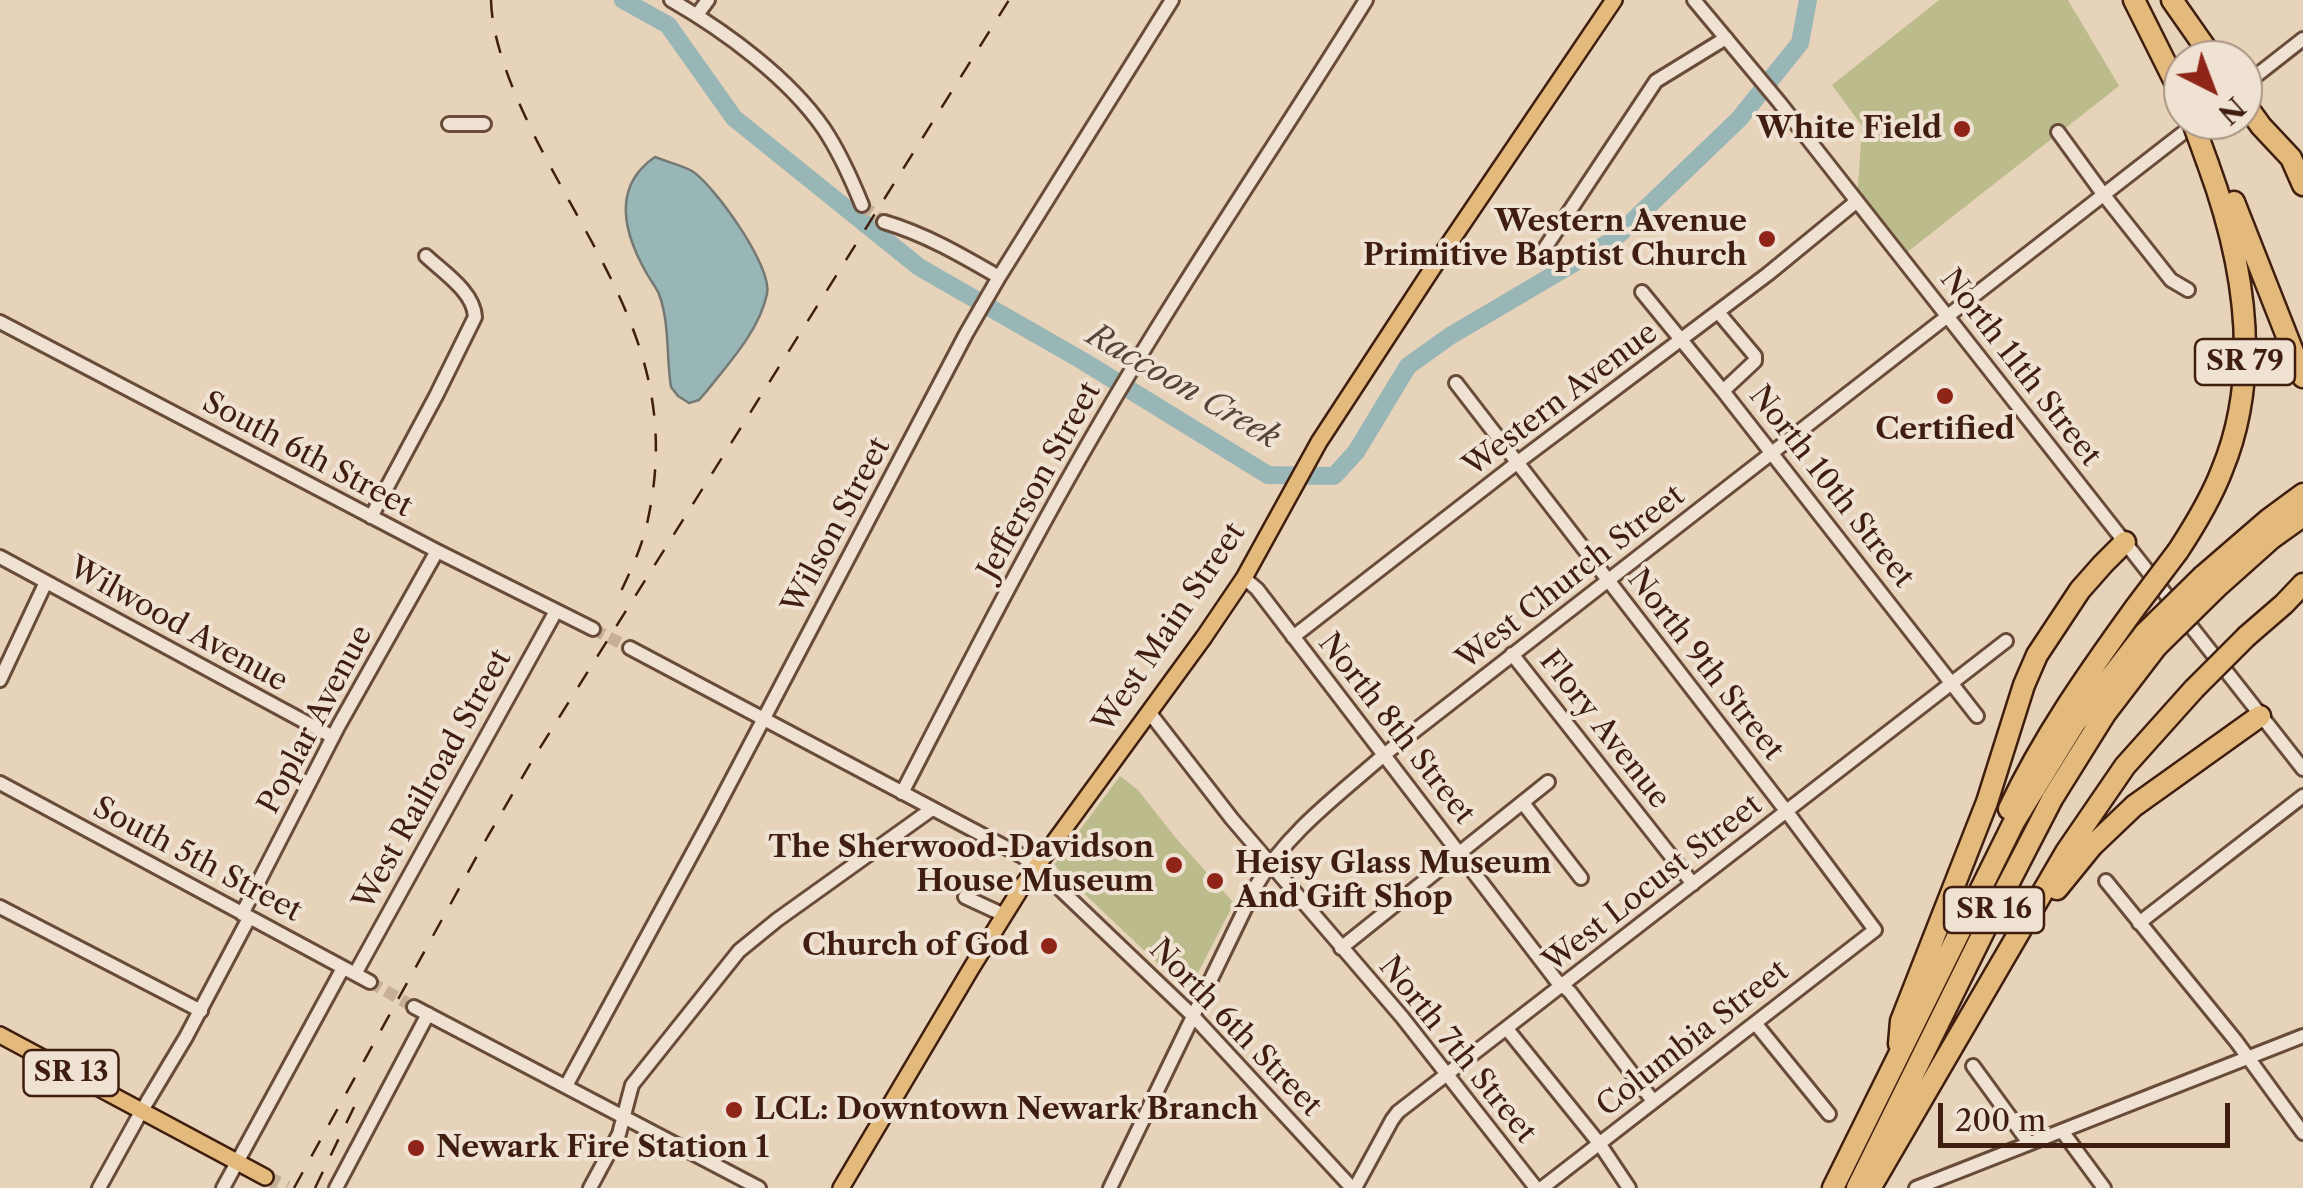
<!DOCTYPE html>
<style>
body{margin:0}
#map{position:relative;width:2303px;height:1188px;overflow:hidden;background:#e7d3b9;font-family:"Libre Caslon Text",serif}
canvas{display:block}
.north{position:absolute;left:2163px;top:40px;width:100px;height:100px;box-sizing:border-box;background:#efe2d2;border:2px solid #a99484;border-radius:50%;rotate:138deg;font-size:28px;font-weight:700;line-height:40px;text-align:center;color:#3f1e0f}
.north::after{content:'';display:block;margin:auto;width:35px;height:45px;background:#8f2418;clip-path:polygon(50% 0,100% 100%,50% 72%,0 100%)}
.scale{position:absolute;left:1938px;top:1103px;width:292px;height:45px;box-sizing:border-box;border:5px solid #3f1e0f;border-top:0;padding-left:12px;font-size:30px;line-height:35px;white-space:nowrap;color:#3f1e0f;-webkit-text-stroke:8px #efe2d2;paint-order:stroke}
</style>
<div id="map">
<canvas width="2303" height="1188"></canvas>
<div class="north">N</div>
<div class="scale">200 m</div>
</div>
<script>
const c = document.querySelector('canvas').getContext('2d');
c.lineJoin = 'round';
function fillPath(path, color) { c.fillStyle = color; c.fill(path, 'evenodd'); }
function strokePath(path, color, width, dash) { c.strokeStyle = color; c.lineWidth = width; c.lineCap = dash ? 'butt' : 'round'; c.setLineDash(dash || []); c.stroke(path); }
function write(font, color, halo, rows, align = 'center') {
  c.font = font + ' "Libre Caslon Text",serif'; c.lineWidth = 8; c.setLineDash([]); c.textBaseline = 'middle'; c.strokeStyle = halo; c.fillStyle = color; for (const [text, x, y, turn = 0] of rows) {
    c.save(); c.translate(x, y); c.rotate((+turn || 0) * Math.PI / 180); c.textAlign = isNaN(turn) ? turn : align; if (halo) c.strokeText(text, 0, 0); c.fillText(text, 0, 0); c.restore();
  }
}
const green = new Path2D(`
 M1939 0H2068L2119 86 1901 257 1857 201 1862 126 1832 85Z
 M1120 776 1138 790 1175 837 1234 903 1188 992 1054 865Z`);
const water = new Path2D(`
 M655 157C667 162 681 165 692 171 714 185 773 267 767 294 759 331 729 363 706 392L699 400 689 403 678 396 671 387C666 356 670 324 659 294 656 287 651 281 647 274 624 234 611 187 655 157Z`);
const river = new Path2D(`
 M623 0 668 25 734 118 919 267 1083 361 1268 475 1334 476 1356 452 1408 366 1450 336 1613 240 1739 119 1800 43 1808 0`);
const minorTunnel = new Path2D(`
 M862 205 884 222
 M593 629 630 648
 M370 982 414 1007`);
const majorTunnel = new Path2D(`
 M265 1177 287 1188`);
const minor = new Path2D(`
 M671 0C725 31 789 78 824 129 840 153 851 178 862 205
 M1694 0 1779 102 2303 769
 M697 15 708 0
 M2243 86 2303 39
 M449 124H484
 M2058 132 2103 194 2171 280 2188 290
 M884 222C925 234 961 255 999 277
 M1545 248 1656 81 1726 38
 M1642 292 1723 391 1977 716
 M1718 312 1755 356V361L1723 391
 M0 322 437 551 593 629
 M1456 383 1787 812 1875 930 1542 1188
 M371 517 436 396 475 317C474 292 443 272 426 256
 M0 557 333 737
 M1244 578 1257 589 1556 980 1570 992 1653 1101
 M1293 637 1518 462 1768 274 1857 201
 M630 648 1022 856 1058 887 1193 1016 1352 1188
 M1512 654 1693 884
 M0 680 46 582
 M1149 712 1232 819 1402 1017 1536 1188
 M0 783 370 982
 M902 793C966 669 1029 545 1099 425 1183 280 1278 142 1366 0
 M1523 803 1581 878
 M2106 881 2236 1041 2303 1133
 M965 897 1004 915
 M0 907 201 1011
 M242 914 339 725 437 551
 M2139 923 2303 796
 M1341 948 1548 782
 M355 974 556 611
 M414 1007 759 1188
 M1755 1023 1829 1114
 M1507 1029 1599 1143 1629 1188
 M1973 1066 2029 1143
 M566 1086 711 819 966 334 999 277 1172 0
 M2062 1131 2104 1188
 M99 1188 141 1112 186 1037 249 918
 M223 1188 343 968
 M336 1188 428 1014
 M590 1188 619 1134 632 1085 739 951 777 920 932 809
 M1110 1188 1256 886C1287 832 1339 795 1385 754L2197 122
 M1355 1188 1392 1120 1398 1112 2006 641
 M1916 1188 2303 1036`);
const major = new Path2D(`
 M0 1035 265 1177
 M841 1188 972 967 1023 885 1204 637 1244 578 1319 442 1436 263 1614 0`);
const highway = new Path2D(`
 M2134 0 2183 98
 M2172 0 2214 60
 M2243 101 2261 126 2291 158 2303 185
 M2234 202 2303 377
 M2178 551C2195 525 2211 499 2222 470 2263 371 2244 262 2208 164
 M2203 576 2269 519 2303 494
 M2216 588 2272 538 2303 516
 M2247 636 2284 604 2303 584
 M2009 809C2043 737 2088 673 2135 608
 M2057 889 2092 846 2134 806 2260 716
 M1899 1044 1901 1021 1987 802 2024 685 2037 655 2080 590 2103 564 2125 542
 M1872 1185 2066 852 2125 766 2194 689
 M1833 1188 2014 822 2075 723 2145 633
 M1857 1188 1987 925 2052 799 2105 714 2157 646`);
const rail = new Path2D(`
 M491 0C492 46 518 103 538 143 604 271 681 366 648 519 642 549 628 576 615 604
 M294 1188 488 836 533 759 1009 0
 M315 1188 355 1105`);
const highwayBridge = new Path2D(`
 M2192 120 2208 164
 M2135 608 2178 551
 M2145 633 2203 576
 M2157 646 2216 588
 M2194 689 2247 636`);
const markers = [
 [1962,129,10,"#8f2418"],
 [1767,239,10,"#8f2418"],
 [1945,396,10,"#8f2418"],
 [1174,865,10,"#8f2418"],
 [1215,881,10,"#8f2418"],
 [1049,946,10,"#8f2418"],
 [734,1110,10,"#8f2418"],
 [416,1148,10,"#8f2418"]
];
const shields = [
 [2245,362,100],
 [1994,910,100],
 [71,1073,95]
];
const shieldNames = [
 ["SR 79",2245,362],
 ["SR 16",1994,910],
 ["SR 13",71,1073]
];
const poiNames = [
 ["White Field",1942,129],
 ["Western Avenue",1747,222],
 ["Primitive Baptist Church",1747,256],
 ["Certified",1945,430,"center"],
 ["The Sherwood-Davidson",1154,848],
 ["House Museum",1154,882],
 ["Heisy Glass Museum",1235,864,"left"],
 ["And Gift Shop",1235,898,"left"],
 ["Church of God",1029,946],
 ["LCL: Downtown Newark Branch",754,1110,"left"],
 ["Newark Fire Station 1",436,1148,"left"]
];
const streetNames = [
 ["North 11th Street",2020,368,52],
 ["Western Avenue",1561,400,-37],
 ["South 6th Street",307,455,28],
 ["Jefferson Street",1040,481,-61],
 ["North 10th Street",1831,487,52],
 ["Wilson Street",837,526,-62],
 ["West Church Street",1571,578,-38],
 ["Wilwood Avenue",178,625,29],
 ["West Main Street",1170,628,-56],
 ["North 9th Street",1705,665,52],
 ["Poplar Avenue",316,720,-62],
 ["North 8th Street",1396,729,52],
 ["Flory Avenue",1604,730,52],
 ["West Railroad Street",433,780,-61],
 ["South 5th Street",197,860,28],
 ["West Locust Street",1653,884,-38],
 ["North 6th Street",1235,1028,46],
 ["Columbia Street",1693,1039,-38],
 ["North 7th Street",1457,1050,51]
];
const waterNames = [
 ["Raccoon Creek",1183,387,30]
];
fillPath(green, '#bbbb8b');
fillPath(water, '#99b6b7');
strokePath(water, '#757974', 2.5);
strokePath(river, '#99b6b7', 18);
strokePath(minorTunnel, '#c5af97', 12, [12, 6]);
strokePath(majorTunnel, '#c5af97', 15, [15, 8]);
strokePath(minor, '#694b3a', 18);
strokePath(major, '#3f1e0f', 20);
strokePath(highway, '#3f1e0f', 25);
strokePath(minor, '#efe2d2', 12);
strokePath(major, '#e4ba7c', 15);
strokePath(highway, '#e4ba7c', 20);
strokePath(rail, '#3f1e0f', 2.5, [18, 18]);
strokePath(highwayBridge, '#3f1e0f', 25, []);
strokePath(highwayBridge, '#e4ba7c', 20);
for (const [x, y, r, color] of markers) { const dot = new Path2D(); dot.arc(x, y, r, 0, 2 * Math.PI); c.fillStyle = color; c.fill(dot); strokePath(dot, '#efe2d2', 4); }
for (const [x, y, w] of shields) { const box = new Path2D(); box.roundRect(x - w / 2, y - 23, w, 46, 8); c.fillStyle = '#efe2d2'; c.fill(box); strokePath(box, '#3f1e0f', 2.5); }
write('bold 28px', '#3f1e0f', null, shieldNames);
write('bold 30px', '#3f1e0f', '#efe2d2', poiNames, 'right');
write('30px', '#3f1e0f', '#efe2d2', streetNames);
write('italic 32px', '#564439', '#efe2d2', waterNames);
</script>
